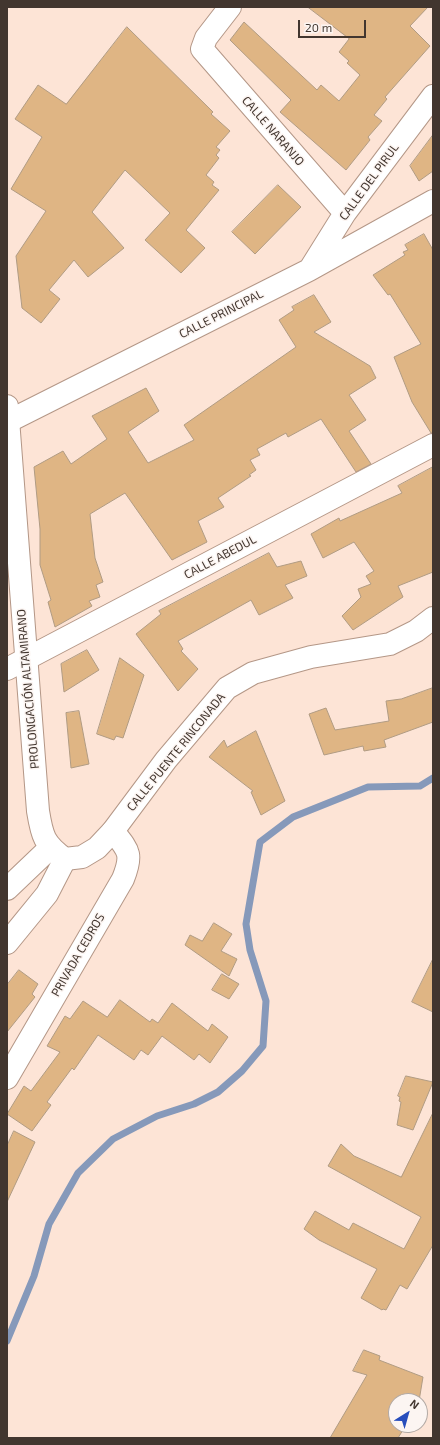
<!DOCTYPE html>
<meta charset="utf-8">
<style>
body{margin:0}
#map{position:relative;width:440px;height:1445px;overflow:hidden;background:#fde4d6;font-family:"Exo 2",sans-serif}
canvas{display:block}
.frame{position:absolute;inset:0;border:8px solid #42362f;pointer-events:none}
.north{position:absolute;left:388px;top:1393px;width:40px;height:40px;box-sizing:border-box;background:#fcf5f2;border:1px solid #b2a9a4;border-radius:50%;rotate:37deg;font-size:11px;font-weight:700;line-height:16px;text-align:center;color:#42362f}
.north::after{content:'';display:block;margin:auto;width:14px;height:18px;background:#274dbc;clip-path:polygon(50% 0,100% 100%,50% 72%,0 100%)}
.scale{position:absolute;left:298px;top:20px;width:68px;height:18px;box-sizing:border-box;border:2px solid #42362f;border-top:0;padding-left:5px;font-size:12px;line-height:14px;white-space:nowrap;color:#42362f;-webkit-text-stroke:3px #fcf5f2;paint-order:stroke}
</style>
<div id="map">
<canvas width="440" height="1445"></canvas>
<div class="frame"></div>
<div class="north">N</div>
<div class="scale">20 m</div>
</div>
<script>
const c = document.querySelector('canvas').getContext('2d');
c.lineJoin = 'round';
function strokePath(path, color, width, dash) { c.strokeStyle = color; c.lineWidth = width; c.lineCap = dash ? 'butt' : 'round'; c.setLineDash(dash || []); c.stroke(path); }
function fillPath(path, color) { c.fillStyle = color; c.fill(path, 'evenodd'); }
function write(font, color, halo, rows, align = 'center') {
  c.font = font + ' "Exo 2",sans-serif'; c.lineWidth = 3; c.setLineDash([]); c.textBaseline = 'middle'; c.strokeStyle = halo; c.fillStyle = color; for (const [text, x, y, turn = 0] of rows) {
    c.save(); c.translate(x, y); c.rotate((+turn || 0) * Math.PI / 180); c.textAlign = isNaN(turn) ? turn : align; if (halo) c.strokeText(text, 0, 0); c.fillText(text, 0, 0); c.restore();
  }
}
const stream = new Path2D(`
 M7 1341 34 1276 49 1224 78 1173 113 1139 157 1116 194 1104 218 1092 242 1071 263 1046 266 1001 250 950 246 924 260 842 293 817 368 787 420 786 433 778`);
const building = new Path2D(`
 M308 7H428L410 26 430 46 385 97 387 99 374 115 382 121 368 137 370 140 346 170 280 112 291 100 230 40 244 22 317 90 321 85 339 101 360 75 347 63 349 61 339 52 349 39Z
 M127 27 213 112 211 114 230 131 216 147 220 150 216 155 219 158 206 175 214 182 212 185 219 190 186 230 205 248 181 273 145 240 170 213 125 170 92 212 124 248 88 277 74 260 49 290 60 299 41 323 22 308 16 256 46 211 11 189 42 137 15 119 38 85 66 104Z
 M433 135V171L419 181 410 166Z
 M278 185 301 207 255 254 232 232Z
 M424 234 433 250V433H431L412 402 394 357 421 344 390 294 388 295 373 275 405 255 403 252 408 250 405 245Z
 M314 295 331 322 314 332 370 366 376 378 349 395 366 420 349 431 371 464 356 472 321 419 288 437 286 433 257 449 260 455 250 460 256 470 249 475 251 476 218 498 224 507 198 521 207 542 172 560 125 493 90 514 95 558 103 582 96 585 100 597 89 601 92 606 55 627 48 602 51 600 40 565V529L34 467 63 451 71 464 107 439 92 416 146 388 159 411 128 432 148 463 194 440 184 425 296 347 279 320 294 310 292 307Z
 M433 467V572L398 586 403 597 353 630 342 616 361 597 358 589 371 584 366 576 374 571 354 542 323 558 311 534 339 518 340 521 402 493 398 486Z
 M269 553 277 567 301 561 307 576 285 585 293 598 259 615 251 600 178 641 183 649 181 651 198 669 178 691 136 634 161 614 159 611Z
 M87 650 99 670 64 692 61 664Z
 M120 658 144 675 123 738 116 736 114 740 97 734Z
 M433 688V722L384 740 386 747 364 751 363 746 324 755 309 714 326 708 335 730 389 721 386 701 401 699Z
 M79 711 89 764 71 768 66 713Z
 M256 731 285 801 261 815 251 792 253 791 209 757 224 740 227 747Z
 M214 923 232 934 221 951 237 959 229 976 185 945 190 935 202 941Z
 M433 959V1012L412 1002Z
 M19 970 38 984 32 994 35 997 7 1032V985Z
 M222 974 239 984 229 999 212 990Z
 M120 1000 150 1022 152 1019 158 1023 172 1003 208 1031 212 1024 228 1037 210 1063 199 1054 194 1060 162 1036 148 1055 141 1050 134 1060 98 1035 74 1070 72 1068 47 1102 51 1105 32 1131 7 1114 24 1086 31 1091 60 1052 47 1046 65 1016 70 1019 83 1001 107 1017Z
 M406 1076 433 1082 413 1130 397 1125 401 1102 399 1101 400 1097 398 1096Z
 M433 1113V1245L407 1289 400 1285 386 1310 383 1309 382 1310 361 1298 377 1269 319 1240 304 1229 315 1211 349 1230 353 1223 404 1249 421 1217 328 1166 341 1144 354 1156 401 1177Z
 M14 1131 35 1142 7 1202V1146Z
 M364 1350 380 1356 379 1360 423 1377 419 1401H396V1425H406L398 1438H330L367 1375 353 1371Z`);
const minor = new Path2D(`
 M230 7 206 38 202 49 345 213
 M310 269 345 213 433 96
 M7 422 309 270 433 201
 M7 669 433 445
 M7 889 50 848
 M7 943 47 894 65 859
 M7 1078 123 879C133 854 129 851 113 831`);
const tertiary = new Path2D(`
 M7 406 38 811C42 836 44 844 65 859L82 857 97 848 113 831 166 760 227 688 253 673 311 657 390 644 416 631 433 618`);
const streetNames = [
 ["CALLE NARANJO",273,131,49],
 ["CALLE DEL PIRUL",369,182,-54],
 ["CALLE PRINCIPAL",221,314,-27],
 ["CALLE ABEDUL",220,557,-28],
 ["PROLONGACIÓN ALTAMIRANO",28,689,-95],
 ["CALLE PUENTE RINCONADA",176,752,-51],
 ["PRIVADA CEDROS",78,955,-60]
];
strokePath(stream, '#8699ba', 7);
fillPath(building, '#dfb584');
strokePath(building, '#b09b83', 1);
strokePath(minor, '#b49787', 24);
strokePath(tertiary, '#b49787', 24);
strokePath(minor, '#fff', 22);
strokePath(tertiary, '#fff', 22);
write('12px', '#42362f', '#fcf5f2', streetNames);
</script>
